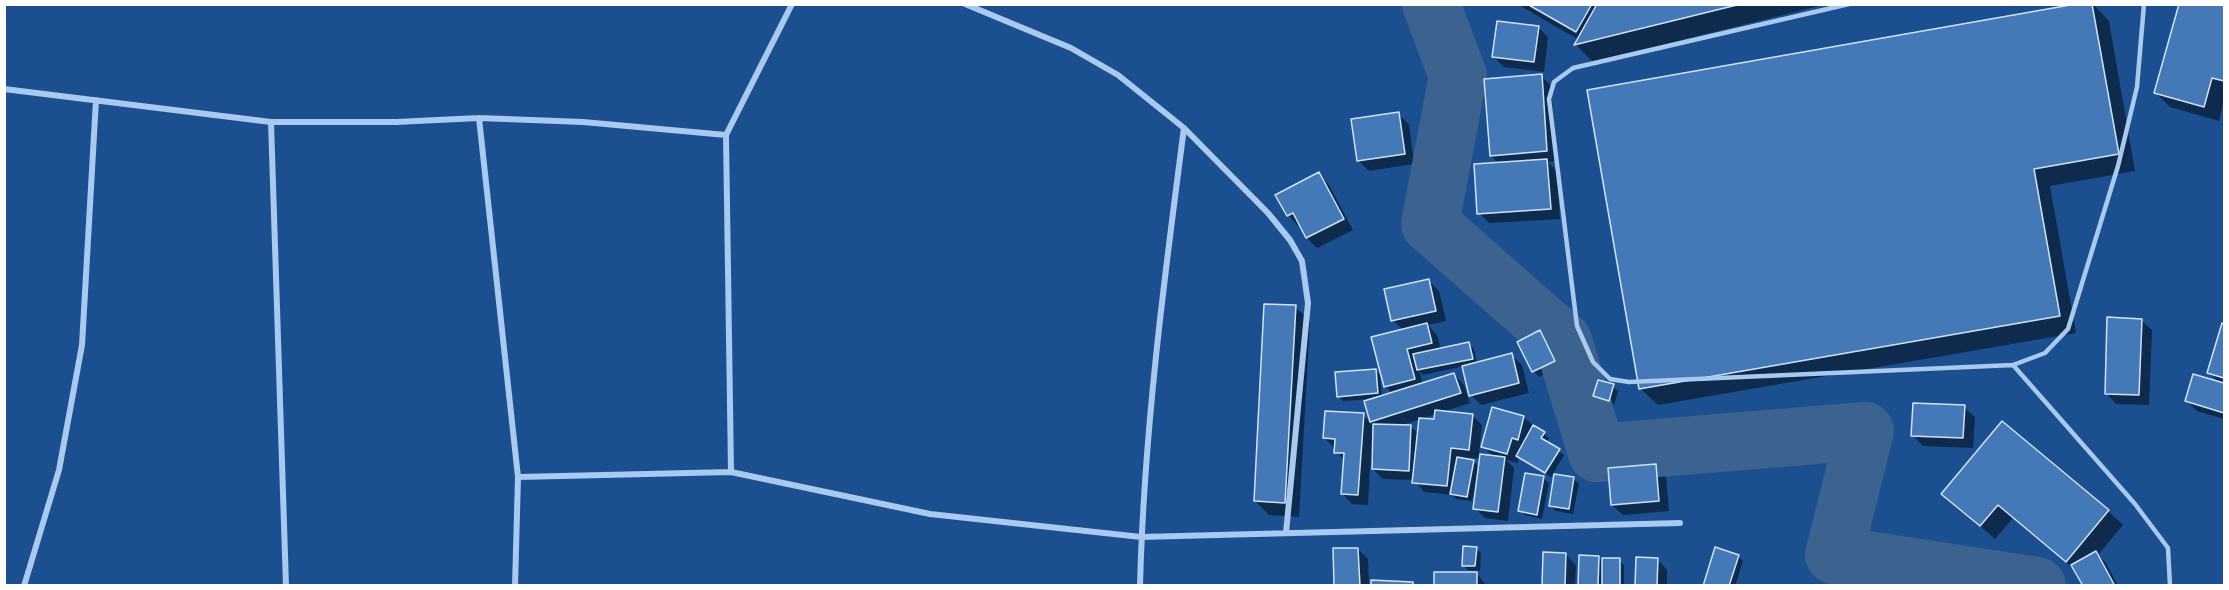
<!DOCTYPE html>
<style>
body{margin:0}
#map{position:relative;width:2229px;height:590px;overflow:hidden;background:#1b4f8f;font-family:Raleway,sans-serif}
canvas{display:block}
.frame{position:absolute;inset:0;border:6px solid #fff;pointer-events:none}
</style>
<div id="map">
<canvas width="2229" height="590"></canvas>
<div class="frame"></div>
</div>
<script>
const c = document.querySelector('canvas').getContext('2d');
c.lineJoin = 'round';
function fillPath(path, color) { c.fillStyle = color; c.fill(path, 'evenodd'); }
function strokePath(path, color, width, dash) { c.strokeStyle = color; c.lineWidth = width; c.lineCap = dash ? 'butt' : 'round'; c.setLineDash(dash || []); c.stroke(path); }
const shadow = new Path2D(`
 M1517 4H1827L1593 62 1576 45 1579 40Z
 M2085 4H2093L2109 21 2135 171 2050 186 2076 333 1658 405 1640 388Z
 M2181 4H2224V99L2219 121 2170 107 2156 93Z
 M1538 27 1548 37 1544 72 1504 67 1494 57Z
 M1541 76 1551 86 1557 161 1548 162 1557 171 1560 219 1489 223 1479 213 1499 164 1491 156Z
 M1398 114 1409 124 1414 164 1369 171 1358 160Z
 M1319 174 1329 185 1353 230 1317 248 1307 238 1300 224 1298 226 1288 215Z
 M1429 281 1439 291 1446 321 1428 325 1437 335 1441 350 1469 344 1474 349 1477 363 1511 355 1522 365 1529 393 1481 405 1471 395 1464 366 1423 375 1419 370 1423 384 1454 374 1464 385 1470 403 1442 412 1472 415 1482 425 1479 455 1494 457 1483 446 1523 417 1549 438 1546 443 1564 455 1551 477 1519 457 1518 463 1506 460 1514 468 1508 521 1485 518 1475 508 1478 480H1476L1472 501 1456 499 1453 495 1424 492 1414 480 1383 479 1370 466 1368 505 1352 504 1342 493 1345 461 1325 438 1363 415 1372 424 1366 402 1372 399 1343 401 1338 396 1375 370 1380 375 1382 397 1393 394 1385 386 1403 330 1393 320ZM1436 414V421L1419 434 1411 427 1399 426ZM1470 458 1481 459 1480 468Z
 M1295 307 1310 321 1299 517 1269 515 1255 501Z
 M2141 320 2152 330 2149 405 2116 404 2106 393Z
 M2223 325 2224 376 2219 375V378L2224 379V419L2197 411 2187 401 2220 384 2209 372Z
 M1540 332 1545 337 1559 366 1539 377 1534 371 1519 343Z
 M1613 386 1618 391 1614 405 1600 400 1595 395Z
 M1964 407 1975 417 1973 448 1923 446 1913 435Z
 M2002 423 2108 511 2123 525 2098 555 2106 563 2118 586H2085L2076 571 2013 518 1995 539 1944 494Z
 M1656 466 1666 476 1669 511 1623 515 1612 505Z
 M1543 478 1549 483 1542 519 1525 515 1520 510Z
 M1574 479 1579 484 1573 514 1556 511 1550 506Z
 M1476 548 1481 553 1480 571 1468 570 1463 565Z
 M1358 549 1368 559 1369 586H1336Z
 M1565 554 1576 565 1575 586H1544Z
 M1738 556 1743 561 1735 586H1704Z
 M1598 557 1603 562 1619 560 1624 565V586H1579Z
 M1657 559 1667 570V586H1637Z
 M1477 574 1487 586H1436Z`);
const river = new Path2D(`
 M1431 4 1458 76 1430 224 1563 341 1597 453 1865 431 1834 555 2037 586`);
const building = new Path2D(`
 M1527 4H1592L1576 32Z
 M1597 4H1741L1574 45Z
 M2076 4H2092L2119 154 2034 169 2060 316 1639 389 1587 90Z
 M2179 4H2224V81L2212 78 2204 107 2154 93Z
 M1497 21 1539 26 1534 62 1492 57Z
 M1542 74 1547 151 1490 156 1484 79Z
 M1399 112 1405 154 1357 161 1351 119Z
 M1547 159 1551 209 1477 214 1474 164Z
 M1319 172 1344 219 1306 238 1293 213 1287 216 1275 195Z
 M1429 279 1436 311 1391 321 1384 289Z
 M1264 304 1296 305 1285 503 1254 501Z
 M2107 317 2142 319 2139 395 2105 394Z
 M1427 323 1432 343 1407 349 1415 379 1384 387 1371 337Z
 M2222 323 2224 324V378L2207 373Z
 M1540 330 1555 361 1532 372 1517 342Z
 M1469 342 1473 359 1417 370 1413 354Z
 M1512 353 1519 383 1469 396 1462 366Z
 M1376 369 1378 393 1337 397 1335 372Z
 M1454 373 1461 393 1370 422 1364 401Z
 M2193 374 2224 383V413L2185 401Z
 M1598 380 1614 384 1609 401 1593 396Z
 M1913 403 1965 405 1963 438 1911 436Z
 M1492 407 1524 416 1518 440 1512 438 1507 454 1481 447Z
 M1435 410 1473 414 1469 450 1451 448 1447 486 1412 483 1419 418 1434 419Z
 M1325 411 1364 413 1358 495 1341 494 1344 453H1334L1335 439 1323 438Z
 M2002 421 2109 510 2066 562 1998 505 1980 526 1941 494Z
 M1373 424 1411 425 1409 471 1372 469Z
 M1533 425 1545 432 1541 438 1560 449 1545 473 1516 456Z
 M1480 454 1505 457 1498 512 1473 509Z
 M1457 457 1474 460 1467 497 1450 494Z
 M1656 464 1659 501 1611 505 1608 468Z
 M1525 473 1544 476 1537 515 1518 511Z
 M1554 474 1574 477 1569 509 1549 506Z
 M1463 546 1477 547 1475 566H1462Z
 M1715 547 1739 555 1729 586H1703Z
 M1333 548H1358L1360 586H1334Z
 M2096 551 2115 586H2083L2071 565Z
 M1543 552 1566 553 1565 586H1542Z
 M1579 555 1599 556 1598 586H1578Z
 M1636 557 1658 558 1657 586H1635Z
 M1602 558H1620V586H1602Z
 M1434 572H1477V586H1434Z
 M1371 580 1413 582V586H1371Z`);
const service = new Path2D(`
 M1849 4 1573 68 1554 82 1549 99 1577 326 1593 362 1610 379 1629 382 2013 365 2045 353 2068 329 2118 166 2137 87 2144 4
 M2013 365 2135 504 2168 548 2170 586`);
const minor = new Path2D(`
 M792 4 726 135 731 472 930 514 1141 537 1680 523
 M965 4 1071 48 1118 75 1184 128 1268 213 1290 240 1302 261 1308 303 1286 533
 M4 89 271 122H396L479 118 583 122 726 135
 M479 118 518 477 515 586
 M271 122 286 586
 M518 477 731 472
 M24 586 59 470 82 345 96 100
 M1140 586C1144 432 1164 280 1184 128`);
fillPath(shadow, '#0007');
strokePath(river, '#3c6290', 58);
fillPath(building, '#4478b7');
strokePath(building, '#cfe3fa', 1.5);
strokePath(service, '#a9c9ee', 4.5);
strokePath(minor, '#a9c9ee', 6);
</script>
